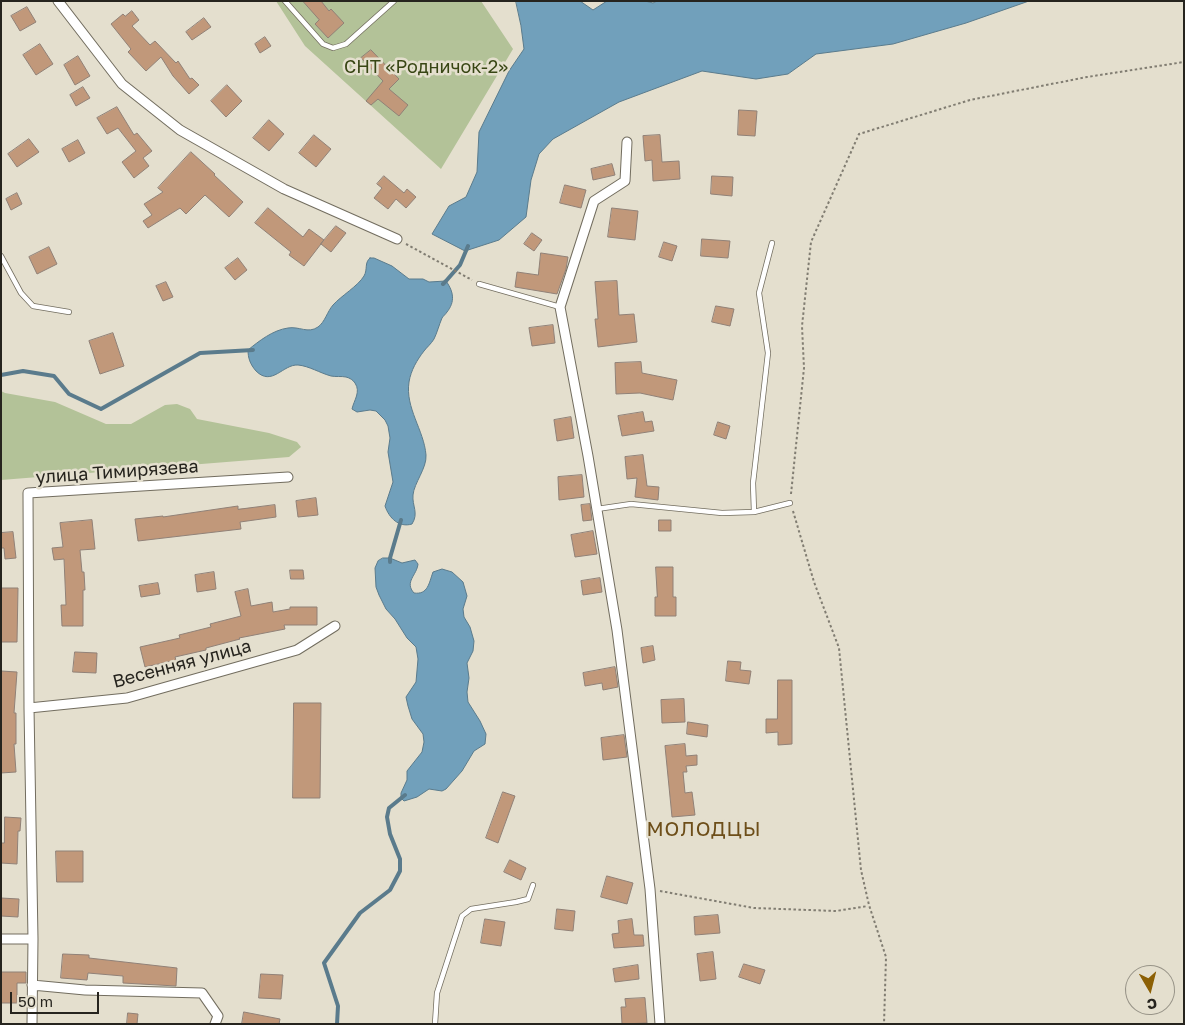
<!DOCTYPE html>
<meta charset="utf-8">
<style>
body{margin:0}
#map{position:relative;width:1185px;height:1025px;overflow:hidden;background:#e4dfce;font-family:"Golos Text",sans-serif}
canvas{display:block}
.frame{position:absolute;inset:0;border:2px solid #26241e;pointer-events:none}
.north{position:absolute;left:1125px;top:965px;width:50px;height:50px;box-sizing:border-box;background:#e4dfce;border:1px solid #989488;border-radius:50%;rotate:172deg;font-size:14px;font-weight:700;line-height:20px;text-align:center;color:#26241e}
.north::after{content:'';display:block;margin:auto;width:18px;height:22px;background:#8c6005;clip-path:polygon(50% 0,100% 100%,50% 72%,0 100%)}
.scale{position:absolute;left:10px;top:992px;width:89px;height:22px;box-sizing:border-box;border:2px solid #26241e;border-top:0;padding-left:6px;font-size:15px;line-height:18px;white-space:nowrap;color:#26241e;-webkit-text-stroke:4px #e4dfce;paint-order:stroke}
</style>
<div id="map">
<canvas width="1185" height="1025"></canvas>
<div class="frame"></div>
<div class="north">С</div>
<div class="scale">50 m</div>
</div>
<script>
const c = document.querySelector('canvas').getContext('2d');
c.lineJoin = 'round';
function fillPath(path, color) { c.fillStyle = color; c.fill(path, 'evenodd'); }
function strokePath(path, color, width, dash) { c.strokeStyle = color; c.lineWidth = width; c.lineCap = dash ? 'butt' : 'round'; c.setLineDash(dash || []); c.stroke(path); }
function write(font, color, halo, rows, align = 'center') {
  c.font = font + ' "Golos Text",sans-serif'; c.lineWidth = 5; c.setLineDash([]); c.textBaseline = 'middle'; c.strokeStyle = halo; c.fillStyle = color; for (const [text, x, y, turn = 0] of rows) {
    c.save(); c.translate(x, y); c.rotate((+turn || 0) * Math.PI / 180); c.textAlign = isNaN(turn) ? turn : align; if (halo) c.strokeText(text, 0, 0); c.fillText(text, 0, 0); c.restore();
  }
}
const green = new Path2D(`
 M276 1H481L513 49 441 169 305 46Z
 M1 391 5 393 55 402 106 424H131L165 405 177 404 190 409 197 419 269 433 297 442 301 447 289 457 1 480Z`);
const water = new Path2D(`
 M516 1H580L593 10 607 1H645L653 3 657 1H1029L966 23 893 44 816 54 788 74 756 79 702 71 619 102 553 139 539 154 531 180 526 217 499 240 465 251 432 234 449 206 466 197 477 172 479 132 509 71 524 49 521 26Z
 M370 258H374L392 266 409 279H423L429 282 446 281C454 292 455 302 447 312 445 315 444 315 442 318 439 325 437 333 434 339 431 344 427 347 424 351 417 360 411 370 409 382 405 408 424 430 426 455 427 468 414 483 413 495 412 506 419 513 412 524 399 528 389 518 385 506L393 482 388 452 390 438 388 426 385 420 376 411 370 410 357 412 352 409C354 400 361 392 355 383 353 380 350 378 346 377 341 376 336 377 331 376 320 373 309 366 298 365 283 364 272 387 256 371 250 364 248 358 248 350 259 341 273 330 288 328 299 326 308 334 318 327 325 322 327 312 333 305 341 296 358 286 364 276 368 269 364 263 370 258Z
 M383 558H390L402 563 415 560 418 564C417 575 404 582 414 593 428 595 429 583 433 572L442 569 452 572 463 582 467 596 463 609 464 617 470 627 474 641 473 651 467 663 469 678 467 692 468 702 480 721 486 734 485 744 474 751 462 771 446 789 442 791 429 789 417 797 404 801 401 798V793L407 780V771L422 752 424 742 423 734 412 719 408 706 406 697 416 682 418 659 416 647 407 638 395 619 386 609 379 595 376 587 375 568 378 561Z`);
const stream = new Path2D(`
 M443 284 446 281 460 265 468 246
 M1 375 23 371 54 376 69 394 101 409 200 353 253 350
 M390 562V558L401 520
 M337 1024 338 1006 324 963 360 913 390 890 400 871V859L390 834 387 817 389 808 405 795`);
const building = new Path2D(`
 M303 1H321L329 11 331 9 344 23 328 38 315 24 319 20Z
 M27 7 36 22 20 31 11 16Z
 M132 11 139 20 132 26 150 45 155 41 176 63 178 61 190 79 192 78 199 85 189 94 173 76 161 57 146 71 128 52 131 49 111 24 123 14 125 16Z
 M204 18 211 27 192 40 186 32Z
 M265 37 271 46 260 53 255 44Z
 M40 44 53 64 36 75 23 55Z
 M371 50 399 79 389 89 408 105 399 116 378 99 371 105 366 101 383 81 361 58Z
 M78 56 90 76 75 85 64 65Z
 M227 85 242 101 226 117 211 101Z
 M83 87 90 98 76 106 70 95Z
 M117 107 134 135 137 133 152 151 143 158 149 166 134 178 122 162 136 151 118 128 107 134 97 118Z
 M739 110 757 111 755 136 738 135Z
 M269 120 284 134 269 151 253 138Z
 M314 135 331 149 316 167 299 153Z
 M660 135 662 162 679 161 680 179 653 181 652 160 645 161 643 136Z
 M29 139 39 152 17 167 8 154Z
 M78 140 85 153 69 162 62 149Z
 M191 152 215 174 214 175 243 202 229 217 205 195 186 214 180 208 148 228 143 221 152 215 144 204 163 192 158 188Z
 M612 164 615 175 593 180 591 169Z
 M384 176 404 193 407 189 416 197 406 208 396 199 388 209 374 198 382 188 377 184Z
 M712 176 733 177 732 196 711 194Z
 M565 185 586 190 581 208 560 203Z
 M17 193 22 204 11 210 6 199Z
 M268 208 303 237 309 229 324 240 304 266 289 255 291 252 255 223Z
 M612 208 638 211 635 240 608 237Z
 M336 226 346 233 331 252 321 244Z
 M532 233 542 240 534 251 524 244Z
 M702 239 730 241 728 258 701 256Z
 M664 242 677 246 672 261 659 257Z
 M49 247 57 264 37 274 29 257Z
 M541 253 568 257 566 269 557 294 515 287 517 272 538 275Z
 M238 258 247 270 235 280 225 268Z
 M617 281 619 315 634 314 637 342 598 347 595 319H598L595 282Z
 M166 282 173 297 163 301 156 286Z
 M716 306 734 309 730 326 712 322Z
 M553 325 555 343 532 346 529 328Z
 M113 333 124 366 100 374 89 341Z
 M641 362 642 373 677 380 673 400 640 393 616 394 615 363Z
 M643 412 645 422 652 421 654 431 622 436 618 416Z
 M571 417 574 438 557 441 554 420Z
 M718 422 730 426 726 439 714 435Z
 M643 455 647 486 659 487 658 500 635 497 637 478 627 479 625 457Z
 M582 475 584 497 559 500 558 477Z
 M316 498 318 515 298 517 296 501Z
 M590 504 592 520 583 521 581 505Z
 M275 505 276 517 240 522 241 529 138 541 135 519 163 516V517L238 506V509Z
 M92 520 95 549 80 550 82 572H84L85 590H83V626H62L61 605H66L64 559 54 560 52 548 63 547 60 523Z
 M659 520H671V531H659Z
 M593 531 597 554 575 557 571 535Z
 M13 532 16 558 5 559 4 548H1V533Z
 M656 567H673V597H676V616H655V597H657Z
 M290 570H303L304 579H291Z
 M214 572 216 589 197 592 195 575Z
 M600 578 602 592 583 595 581 581Z
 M158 583 160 594 141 597 139 586Z
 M1 588H18L17 642H1Z
 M248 589 251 606 272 602 273 612 290 609V607H317V625H284L285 629 239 638 240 639 206 648V650L175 657 176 660 145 667 140 647 180 638 179 635 211 627 210 624 241 616 235 592Z
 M653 646 655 660 643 663 641 648Z
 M75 652 97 653 96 673 73 672Z
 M728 661 741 662 740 670 751 671 749 684 726 681Z
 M615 667 618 687 603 690 602 683 585 686 583 673Z
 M1 671 17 672 14 713H16V744H14L16 772 1 773Z
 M778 680H792V744L778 745V732L766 733V719H777Z
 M684 699 685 722 662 723 661 700Z
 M294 703H321L320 798H293Z
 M688 722 708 725 707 737 687 734Z
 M624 735 627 757 603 760 601 738Z
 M685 744 686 756 697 755V765L686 766 687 772H683L685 793 692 792 695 815 672 817 665 746Z
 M503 792 515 796 498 843 486 838Z
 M5 817 21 818 20 831H18L17 864 1 863V843H4Z
 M56 851H83V882H57Z
 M510 860 526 868 521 880 504 872Z
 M607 876 633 883 627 904 601 897Z
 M1 898 19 899 18 917 1 916Z
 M557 909 575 911 573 931 555 929Z
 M718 915 720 933 695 935 694 917Z
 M485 919 505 922 501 946 481 943Z
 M632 919 634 935H643L644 946 614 948 612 934 619 933 618 921Z
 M713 952 716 979 700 981 697 954Z
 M63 954 89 955V958L177 968 176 986 123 983V976L88 973 87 980 61 978Z
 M744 964 765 970 760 984 739 977Z
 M638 965 639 979 615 982 613 969Z
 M1 972H26V983H17V1003H1Z
 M261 974 283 975 281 999 259 998Z
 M645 998 647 1023 622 1024 621 1007H626L625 999Z
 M244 1012 280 1019 279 1024H242Z
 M128 1013 138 1014 137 1024H127Z`);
const path = new Path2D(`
 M406 244 472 280
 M791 494 804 368 802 326 811 242 859 134 970 100 1087 77 1184 62
 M793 511 814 582 839 648 861 870 869 905 886 957 884 1024
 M660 891 754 908 836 911 868 906`);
const lane = new Path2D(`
 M285 1 323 44 333 48 346 44 394 1
 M772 243 759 293 768 353 753 483 754 512 790 503
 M1 256 21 293 33 306 69 312
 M479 284 560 307
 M597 509 631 504 722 513 754 512
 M435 1024 437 993 462 916 471 909 516 902 528 899 533 885`);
const street = new Path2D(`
 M58 1 122 84 180 130 284 189 397 239
 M627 142 625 181 594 201 560 307 588 456 617 630 650 889 660 1024
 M29 708 127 698 297 650 335 626
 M1 939H33
 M32 985 85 990 202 993 218 1016 215 1024
 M32 1024 33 939 29 708 28 493 288 477`);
const parkNames = [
 ["СНТ «Родничок-2»",426,67]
];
const streetNames = [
 ["улица Тимирязева",117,472,-4],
 ["Весенняя улица",182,664,-15]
];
const quarterNames = [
 ["МОЛОДЦЫ",704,830]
];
fillPath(green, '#b3c298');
fillPath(water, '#71a0bb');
strokePath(water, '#5a7b8c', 1);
strokePath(stream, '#5a7b8c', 4);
fillPath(building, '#c1987a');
strokePath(building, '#908177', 1);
strokePath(lane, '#726d5f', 6);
strokePath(street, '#726d5f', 11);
strokePath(path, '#817d72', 2, [2.5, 2.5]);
strokePath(lane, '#fff', 4.5);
strokePath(street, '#fff', 9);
write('18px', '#384614', '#e4dfce', parkNames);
write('18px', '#26241e', '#e4dfce', streetNames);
c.letterSpacing = '1px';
write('20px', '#6d4e19', '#e4dfce', quarterNames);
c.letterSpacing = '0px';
</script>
